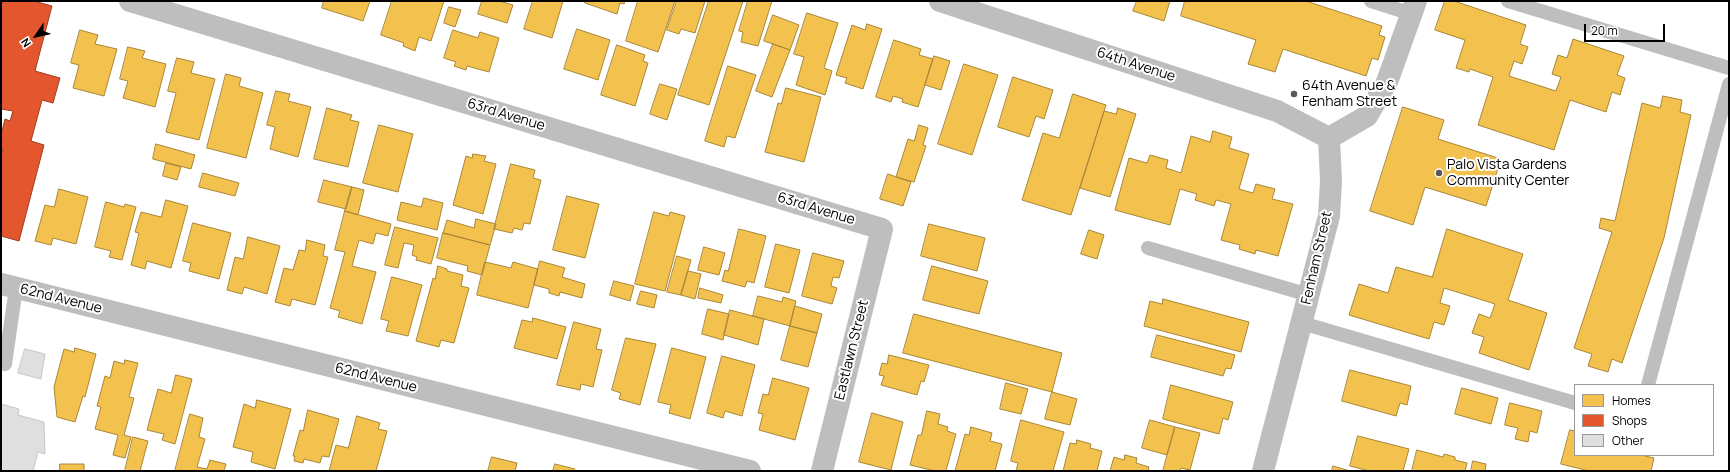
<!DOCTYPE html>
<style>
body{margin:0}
#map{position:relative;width:1730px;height:472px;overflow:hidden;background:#fff;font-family:Manrope,sans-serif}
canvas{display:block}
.frame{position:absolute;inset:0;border:2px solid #000;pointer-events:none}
.legend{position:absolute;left:1574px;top:384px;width:140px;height:72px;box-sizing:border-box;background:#fff;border:1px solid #999;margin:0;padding:5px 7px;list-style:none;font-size:12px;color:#000}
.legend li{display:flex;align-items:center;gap:8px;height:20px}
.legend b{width:20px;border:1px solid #999}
.north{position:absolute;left:16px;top:16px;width:40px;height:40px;-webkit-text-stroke:3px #fff;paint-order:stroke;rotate:236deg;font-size:11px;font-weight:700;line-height:16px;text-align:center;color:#000}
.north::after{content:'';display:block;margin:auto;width:14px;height:18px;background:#000;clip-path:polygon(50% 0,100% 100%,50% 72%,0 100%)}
.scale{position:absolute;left:1584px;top:24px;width:81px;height:18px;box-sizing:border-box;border:2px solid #000;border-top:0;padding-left:5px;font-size:12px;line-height:14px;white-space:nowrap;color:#000;-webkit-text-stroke:3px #fff;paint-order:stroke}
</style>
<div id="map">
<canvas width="1730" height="472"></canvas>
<div class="frame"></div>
<ul class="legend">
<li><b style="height:11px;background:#f2c14e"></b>Homes</li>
<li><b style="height:11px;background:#e4572e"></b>Shops</li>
<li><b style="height:11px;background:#dfdfdf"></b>Other</li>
</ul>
<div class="north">N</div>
<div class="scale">20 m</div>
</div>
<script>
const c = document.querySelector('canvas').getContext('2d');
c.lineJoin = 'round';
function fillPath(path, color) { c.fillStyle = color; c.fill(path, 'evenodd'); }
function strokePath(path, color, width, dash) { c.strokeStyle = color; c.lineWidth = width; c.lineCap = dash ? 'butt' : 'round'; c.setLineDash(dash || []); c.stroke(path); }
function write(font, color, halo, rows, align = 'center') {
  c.font = font + ' Manrope,sans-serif'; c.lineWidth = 4; c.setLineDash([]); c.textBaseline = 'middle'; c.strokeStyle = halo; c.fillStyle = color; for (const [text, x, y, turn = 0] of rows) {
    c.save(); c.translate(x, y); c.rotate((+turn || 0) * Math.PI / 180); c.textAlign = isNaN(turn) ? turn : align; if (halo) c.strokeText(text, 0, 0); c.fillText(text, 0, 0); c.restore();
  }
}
const homes = new Path2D(`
 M324 1H370L363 21 322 8Z
 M392 1H444L431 41 419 37 415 51 403 46 404 43 381 35Z
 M482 1H499L513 5 507 23 478 14Z
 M533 1H563L552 38 524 29Z
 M585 1H625L624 4 620 3 617 14 585 3Z
 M638 1H675L658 52 626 41Z
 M677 1H705L695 33 681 29 679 34 667 30Z
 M709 1H743L709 105 678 95Z
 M748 1H772L758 46 741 42 743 32 739 31Z
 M1137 1H1170L1164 21 1133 11Z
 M1185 1H1306L1382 26 1379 35 1385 37 1378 60 1372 58 1366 76 1283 49 1275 72 1248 64 1256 40 1181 16Z
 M1445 1H1454L1526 25 1520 44 1528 47 1522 64 1514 61 1509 76 1556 91 1561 77 1552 74 1558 55 1567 58 1573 39 1624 56 1617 75 1625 78 1620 95 1612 92 1606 112 1570 100 1554 150 1478 125 1493 77 1470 69 1469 72 1456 68 1465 40 1435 30Z
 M449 7 461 10 455 27 444 23Z
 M807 13 838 23 824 68 832 71 825 95 796 85 804 57 794 54Z
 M773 15 799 25 790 50 764 41Z
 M867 24 882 29 863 89 845 83 847 78 836 75 852 25 865 30Z
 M577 29 610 40 598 80 564 69Z
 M80 30 98 35 95 44 117 49 104 96 73 88 79 65 71 63Z
 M453 30 478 38 480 32 499 38 489 72 467 66 466 70 454 66 456 62 444 58Z
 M894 40 921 49 919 55 933 59 918 107 902 102 903 99 893 96 891 102 876 97Z
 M773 44 790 50 772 97 756 91Z
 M617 45 645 55 643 61 648 63 635 106 601 95Z
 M128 47 145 51 142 58 166 64 155 107 123 98 128 81 120 79Z
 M934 56 950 61 941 90 925 85Z
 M177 58 194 62 191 73 215 79 199 140 166 132 176 93 168 91Z
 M964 64 998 75 972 155 938 144Z
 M728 66 756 75 735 138 727 136 724 147 705 141Z
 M226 74 241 78 239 86 263 93 246 158 207 148Z
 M1013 77 1053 90 1044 119 1036 116 1029 137 998 127Z
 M660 84 677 89 667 120 650 114Z
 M786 88 821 97 804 162 765 152 778 103 781 104Z
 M276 91 290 94 288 101 311 107 298 157 270 149 275 127 267 125Z
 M1073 94 1106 105 1071 215 1022 200 1043 133 1059 138Z
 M1663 96 1682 100 1680 112 1691 115 1664 238 1622 363 1612 359 1608 372 1588 366 1592 354 1574 348 1612 232 1599 228 1601 218 1615 221 1642 103 1660 108Z
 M1403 107 1444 120 1438 139 1501 159 1486 206 1425 187 1413 225 1370 211Z
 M327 108 352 115 350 120 359 122 348 167 314 159Z
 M1118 108 1136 114 1110 197 1080 188 1104 111 1116 114Z
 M379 125 413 134 398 192 363 183Z
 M919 125 928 128 923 145 926 146 914 182 896 177 908 139 914 141Z
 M1213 131 1232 137 1229 148 1249 154 1239 189 1253 193 1256 184 1275 189 1272 199 1293 204 1278 256 1256 250 1255 254 1239 249 1240 245 1221 240 1231 204 1216 200 1214 206 1195 200 1197 194 1180 189 1170 225 1115 210 1129 158 1147 163 1150 155 1168 160 1166 168 1181 173 1191 136 1210 142Z
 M156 144 195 155 191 169 153 159Z
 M473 154 486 156 484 161 496 164 483 214 453 205 466 156 472 158Z
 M166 163 181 167 177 180 163 176Z
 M511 164 535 170 533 178 541 180 530 224 524 223 522 230 514 228 512 233 494 229Z
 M203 173 239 183 235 196 199 187Z
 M888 174 911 182 903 206 880 199Z
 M324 180 352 187 346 209 318 202Z
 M352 187 364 190 358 215 345 211Z
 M59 189 88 197 76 244 53 238 51 245 35 241 45 205 54 207Z
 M567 196 599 204 585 258 553 250Z
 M424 198 443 203 437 230 397 220 401 202 421 207Z
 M166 200 188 206 171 268 147 261 145 269 131 265 139 233 135 232 141 212 161 217Z
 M106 202 124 207 125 204 136 207 122 260 109 257 111 251 95 247Z
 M345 211 391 224 388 236 376 233 373 244 359 240 352 266 376 272 362 324 338 317 340 311 330 308 345 252 335 250Z
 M654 212 669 216 670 212 685 216 665 291 635 284Z
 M476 219 496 224 490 245 443 233 447 220 474 228Z
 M193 223 231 233 219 279 189 271 191 263 183 261Z
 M929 224 985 238 977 271 921 256Z
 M395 227 438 238 431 264 416 260 417 257 412 255 414 245 404 243 398 268 385 265Z
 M739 229 766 236 754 283 747 281 745 287 722 281 725 270 728 271Z
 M1447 229 1523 254 1508 300 1547 313 1529 370 1479 353 1484 337 1472 333 1479 314 1490 318 1495 304 1444 288 1440 303 1450 306 1444 325 1434 322 1429 339 1349 315 1359 284 1388 293 1396 267 1432 277Z
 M1089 230 1104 235 1097 259 1081 254Z
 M443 233 490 245 482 275 467 271 468 266 437 258Z
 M248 237 280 246 267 294 244 287 242 294 227 290 235 257 243 259Z
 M307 240 325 245 323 256 328 257 315 305 292 299 290 306 275 302 284 268 293 270 299 250 305 251Z
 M776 244 800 250 789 293 765 287Z
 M704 247 725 253 719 275 698 270Z
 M813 253 844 261 839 278 833 277 831 286 837 288 832 304 802 296Z
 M677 256 691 260 681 295 667 292Z
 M540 261 565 268 562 277 585 284 582 298 560 292 559 296 549 293V289L534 285Z
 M485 262 511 268 513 262 538 269 528 308 477 295Z
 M438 266 447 269V271L463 275 461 286 469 288 454 343 441 340 439 347 416 341 433 278 435 279Z
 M932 266 988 281 979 314 923 300Z
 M688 271 701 274 695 299 681 295Z
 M392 277 422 285 408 336 386 331 389 321 381 319Z
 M614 281 634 286 630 301 610 295Z
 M700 288 723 295 721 303 698 298Z
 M641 291 657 295 654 308 637 304Z
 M758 296 782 302 783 297 796 301 790 326 753 316Z
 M1163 299 1249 322 1241 352 1144 326 1150 301 1162 304Z
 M795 306 822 314 817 333 790 326Z
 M708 309 729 314 723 340 702 334Z
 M730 310 764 319 758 345 724 335Z
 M914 314 1062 353 1052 392 903 353Z
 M533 318 566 327 557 359 514 348 522 320 532 322Z
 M574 322 601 329 596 349 602 350 593 387 581 384 580 390 557 385Z
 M790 326 817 333 808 367 781 360Z
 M1157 335 1235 355 1231 369 1226 368 1223 376 1151 357Z
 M626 338 656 344 640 405 619 399 621 393 612 390Z
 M75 348 96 354 85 397 83 396 75 422 57 417 54 387 64 349 74 352Z
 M672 348 706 357 690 419 669 413 671 405 658 402Z
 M889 355 929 365 924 382 921 381 917 395 881 385 884 376 879 375 882 363 887 364Z
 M722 356 755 365 742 416 725 411 723 418 707 413Z
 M125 360 138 363 129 397 134 398 124 435 131 437 125 458 113 455 118 435 95 429 101 407 97 406 105 376 110 378 114 361 124 364Z
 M1350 370 1411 386 1407 405 1400 403 1396 416 1342 401Z
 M176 375 192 379 175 444 162 440 164 434 147 430 158 389 171 393Z
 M773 378 809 388 795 440 759 430 763 414 758 413 763 394 768 395Z
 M1006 383 1028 389 1021 414 1000 409Z
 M1171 385 1233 402 1228 420 1223 418 1219 434 1163 419Z
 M1462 388 1498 398 1491 424 1455 414Z
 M1052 392 1077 399 1070 425 1045 419Z
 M257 400 291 409 275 469 251 462 253 452 233 447 244 404 255 408Z
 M1510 403 1542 411 1537 433 1530 431 1528 442 1515 439 1518 428 1505 425Z
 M308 410 339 419 329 457 322 456 320 463 304 459 303 463 294 461 295 456H293L300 430 303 431Z
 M927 411 940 414 938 424 948 427 947 431 956 434 946 471H935L910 465 918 435H921Z
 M872 413 903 422 891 470 859 462Z
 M190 414 203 418 199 437 205 439 197 467 207 469 210 460 226 464 224 471H175Z
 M357 416 380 423 378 429 387 431 376 471H329L336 445 348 448Z
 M1021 420 1064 432 1053 471H1016L1018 463 1011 461Z
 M1150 420 1175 427 1167 455 1142 448Z
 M971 427 992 433 990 441 1002 444 995 471H955L965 434 969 435Z
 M1175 427 1200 433 1190 470 1181 468 1180 471H1163Z
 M1570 430 1575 431V455H1641L1654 458 1651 471H1589L1561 464Z
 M1358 436 1409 449 1403 471H1369L1350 466Z
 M133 437 148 441 140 471H125Z
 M1077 440 1091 444 1090 448 1102 451 1097 471H1063L1070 443 1076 444Z
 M1417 450 1443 457 1444 454 1455 457V460L1467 463 1465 471H1412Z
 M1125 455 1137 458 1136 463 1149 467 1148 471H1110L1114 457 1124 460Z
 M492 457 517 463 515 471H488Z
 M1473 461 1486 464 1485 471H1471Z
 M60 464H84V471H60Z
 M555 464 575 469 574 471H553Z
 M1333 466 1350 471H1332Z`);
const shops = new Path2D(`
 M1 1H34L52 6 35 71 60 78 53 103 42 100 31 141 44 145 19 241 1 236V155L3 149H1V135L5 119 10 121 13 111 1 109Z`);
const building = new Path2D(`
 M25 349 45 354 41 379 18 373Z
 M1 404 19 409 18 415 44 422 45 454 38 452 33 471H1Z`);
const lane = new Path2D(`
 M1371 1 1412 14
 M1508 1 1729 68
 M1148 248 1309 295
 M1302 323 1575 403
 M1 363 5 364 16 288
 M1648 385 1729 84`);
const street = new Path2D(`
 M130 1 882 229 822 471
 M940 1 1277 111 1329 138
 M1329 138 1367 116 1387 82 1416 1
 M1 284 750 471
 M1263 471 1329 216 1331 181 1329 138`);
const markers = [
 [1294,94,4,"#595959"],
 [1439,173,4,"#595959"]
];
const streetNames = [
 ["64th Avenue",1136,65,18],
 ["63rd Avenue",506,115,17],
 ["63rd Avenue",816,209,17],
 ["Fenham Street",1317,258,-77],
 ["62nd Avenue",61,299,14],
 ["Eastlawn Street",852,350,-76],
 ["62nd Avenue",376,378,14]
];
const poiNames = [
 ["64th Avenue &",1302,86],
 ["Fenham Street",1302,102],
 ["Palo Vista Gardens",1447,165],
 ["Community Center",1447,181]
];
fillPath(homes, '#f2c14e');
strokePath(homes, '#a98737', 1);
fillPath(shops, '#e4572e');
strokePath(shops, '#a03d20', 1);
fillPath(building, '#dfdfdf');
strokePath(building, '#c7c7c7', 1);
strokePath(lane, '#bebebe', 14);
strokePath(street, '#bebebe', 22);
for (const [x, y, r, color] of markers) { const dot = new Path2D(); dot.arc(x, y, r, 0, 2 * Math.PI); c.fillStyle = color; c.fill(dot); strokePath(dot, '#fff', 1.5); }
write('14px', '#000', '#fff', streetNames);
write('14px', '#000', '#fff', poiNames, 'left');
</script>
